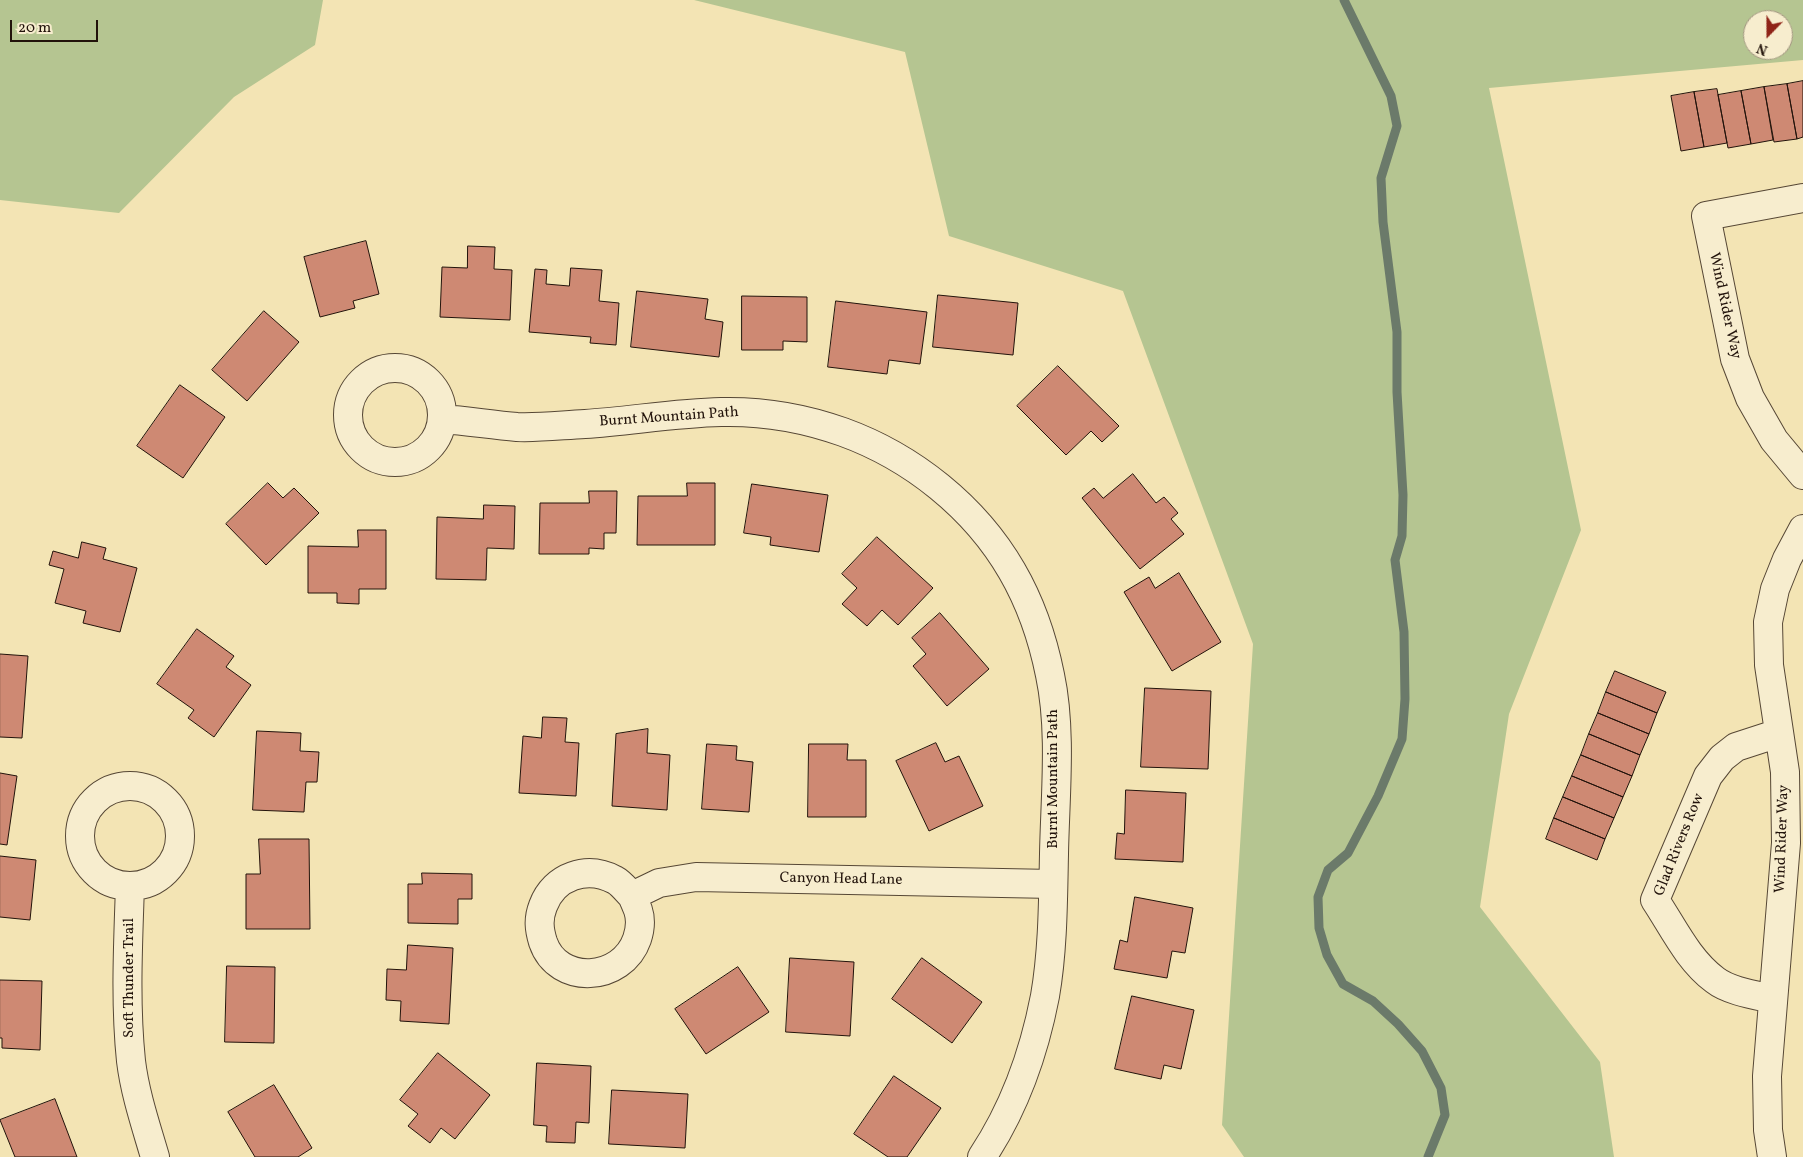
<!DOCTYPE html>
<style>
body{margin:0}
#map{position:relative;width:1803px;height:1157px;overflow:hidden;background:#f3e4b4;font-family:Vollkorn,serif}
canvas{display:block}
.north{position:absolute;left:1743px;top:10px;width:50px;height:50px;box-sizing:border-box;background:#f7edce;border:1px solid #a29680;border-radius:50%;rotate:202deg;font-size:14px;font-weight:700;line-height:20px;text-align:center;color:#22130b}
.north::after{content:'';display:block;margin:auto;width:18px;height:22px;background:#8f2418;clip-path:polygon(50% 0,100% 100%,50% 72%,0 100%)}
.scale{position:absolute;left:10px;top:20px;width:88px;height:22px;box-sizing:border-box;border:2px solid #22130b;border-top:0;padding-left:6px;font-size:15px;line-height:18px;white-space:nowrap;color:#22130b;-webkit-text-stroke:4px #f7edce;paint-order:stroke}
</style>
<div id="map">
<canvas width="1803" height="1157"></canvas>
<div class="north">N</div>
<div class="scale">20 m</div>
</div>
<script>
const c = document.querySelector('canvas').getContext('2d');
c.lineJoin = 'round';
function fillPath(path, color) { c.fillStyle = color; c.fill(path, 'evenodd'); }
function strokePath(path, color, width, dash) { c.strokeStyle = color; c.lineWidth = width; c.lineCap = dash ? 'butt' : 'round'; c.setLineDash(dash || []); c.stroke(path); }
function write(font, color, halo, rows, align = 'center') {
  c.font = font + ' Vollkorn,serif'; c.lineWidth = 4.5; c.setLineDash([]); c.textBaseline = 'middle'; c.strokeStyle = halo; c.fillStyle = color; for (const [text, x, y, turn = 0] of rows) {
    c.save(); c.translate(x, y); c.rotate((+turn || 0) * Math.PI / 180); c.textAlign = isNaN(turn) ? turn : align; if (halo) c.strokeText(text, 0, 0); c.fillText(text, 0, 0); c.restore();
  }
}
const green = new Path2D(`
 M0 0H323L315 45 234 97 119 213 0 200Z
 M694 0H1803V60L1489 88 1581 530 1509 714 1480 907 1600 1062 1614 1157H1244L1222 1125 1253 644 1123 291 949 236 905 52ZM1753 20H1783V50H1753Z`);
const stream = new Path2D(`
 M1344 0 1391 96 1397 126 1381 178 1383 222 1397 332V392L1403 495 1402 536 1395 560 1404 632 1405 699 1402 739 1378 796 1348 853 1328 870 1318 897 1319 928 1327 955 1343 984 1373 1001 1398 1024 1422 1051 1441 1088 1445 1115 1428 1157`);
const building = new Path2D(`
 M1803 81V137L1797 139 1787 84Z
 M1787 84 1797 139 1774 142 1764 87Z
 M1764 87 1773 140 1751 144 1741 91Z
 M1717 89 1727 143 1704 147 1694 92Z
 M1741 91 1751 144 1728 148 1718 95Z
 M1694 92 1704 147 1681 151 1671 96Z
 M366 241 379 294 353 301 355 308 320 317 304 257Z
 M468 246 495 247 494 269 512 270 510 320 440 317 442 267 467 268Z
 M571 268 602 270 599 301 619 303 616 345 590 343 591 337 529 332 535 269 547 270 546 284 569 286Z
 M637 291 708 299 705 319 723 322 719 357 631 347Z
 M938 295 1018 303 1013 355 933 347Z
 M742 296 807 297V342L783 341V350H742Z
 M836 301 927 312 920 364 889 360 887 374 828 367Z
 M264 311 299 342 247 401 212 370Z
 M1058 366 1119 426 1102 442 1091 431 1066 455 1017 406Z
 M180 385 225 417 183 478 137 446Z
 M1133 474 1156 503 1164 497 1178 513 1171 519 1184 534 1140 569 1082 498 1094 488 1103 498Z
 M268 483 283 498 294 488 319 513 266 565 226 524Z
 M687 483H715V545H637L638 496H687Z
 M752 484 828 495 819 552 770 545 771 537 744 533Z
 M589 491H617L616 533H604V549L589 548V554H539L540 503H589Z
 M484 505 515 506 514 549 487 548 486 580 436 579 437 517 483 519Z
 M358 530H386V589H359V604L337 603V593H308V546L358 547Z
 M877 537 933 588 898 625 882 610 867 626 842 604 857 588 842 574Z
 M82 542 106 548 103 559 137 568 120 632 83 623 86 611 55 603 64 569 49 565 53 551 78 558Z
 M1179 573 1221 642 1172 671 1124 592 1149 577 1155 588Z
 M940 613 989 669 947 706 913 666 926 654 912 638Z
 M197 629 234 656 226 667 251 685 214 737 188 718 194 710 157 684Z
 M0 654 28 656 22 738 0 737Z
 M1615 671 1666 692 1657 713 1606 692Z
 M1145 688 1211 691 1208 769 1141 767Z
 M1606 692 1657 713 1649 734 1598 713Z
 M1598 713 1649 734 1640 755 1589 734Z
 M543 717 567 718 565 742 579 743 576 796 519 793 523 736 541 738Z
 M648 729 647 753 670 755 667 810 612 806 616 734Z
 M257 731 301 733 300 751 319 752 317 782H306L304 812 253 810Z
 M1589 734 1640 755 1632 776 1581 755Z
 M936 743 945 762 959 756 983 806 929 831 896 761Z
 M707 744 737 746 736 760 753 762 749 812 702 809Z
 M809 744H848L847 760H866V817H808Z
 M1581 755 1632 776 1623 797 1572 776Z
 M0 773 17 776 7 845 0 844Z
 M1572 776 1623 797 1614 818 1563 797Z
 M1126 790 1186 793 1183 862 1115 859 1117 833 1124 834Z
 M1563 797 1614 818 1605 839 1554 818Z
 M1554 818 1605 839 1597 860 1546 839Z
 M259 839H309L310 929H246V874H260Z
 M0 856 36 860 30 920 0 917Z
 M422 873 472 874V899H458V924L408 923V884H422Z
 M1135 897 1193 908 1185 953 1172 951 1167 978 1114 969 1120 940 1127 942Z
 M408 945 453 948 449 1024 400 1021 401 1001 386 1000 387 969 406 970Z
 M790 958 854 962 850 1036 786 1032Z
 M922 958 982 1002 952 1043 892 999Z
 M227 966 275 967 274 1043 225 1042Z
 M738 967 769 1012 706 1054 675 1009Z
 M0 980 42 981 40 1050 2 1048V1038H0Z
 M1132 996 1194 1010 1181 1069 1164 1065 1161 1079 1115 1069Z
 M438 1053 490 1095 455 1139 441 1128 430 1143 408 1126 418 1114 400 1100Z
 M537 1063 591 1066 589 1123 576 1122 575 1143 546 1142 547 1126 534 1125Z
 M894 1076 941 1108 907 1157H888L854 1134Z
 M274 1085 312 1148 298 1157H255L228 1112Z
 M612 1090 688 1094 685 1148 609 1144Z
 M55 1099 77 1157H15L0 1120Z`);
const minor = new Path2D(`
 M1803 198 1706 216 1735 359 1750 398 1774 440 1803 475
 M348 415a47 47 0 1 1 94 0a47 47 0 1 1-94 0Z
 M443 419C468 421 493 425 517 427 539 428 563 425 585 424 630 421 676 413 721 412 762 411 804 418 843 432 912 457 975 507 1012 571 1030 602 1043 640 1050 675 1062 731 1055 797 1054 854 1053 901 1053 950 1045 996 1034 1053 1014 1109 982 1157
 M80 836a50 50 0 1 1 100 0a50 50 0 1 1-100 0Z
 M130 886C128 945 125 1003 131 1061 135 1094 146 1126 155 1157
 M632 896C634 900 636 905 638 910 641 919 640 930 637 939 622 982 558 986 543 942 539 929 538 919 543 906 554 876 587 865 615 880 621 883 627 891 632 896L659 883 696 877 1053 884
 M1773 999C1755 995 1729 991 1715 980 1688 960 1673 927 1655 900L1708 776 1722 758 1736 747 1779 733
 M1772 1157 1768 1130 1767 1076 1786 843 1785 772 1769 665 1768 622 1775 589 1787 559 1803 529`);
const streetNames = [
 ["Wind Rider Way",1724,306,78],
 ["Burnt Mountain Path",669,418,-4],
 ["Burnt Mountain Path",1054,779,-90],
 ["Wind Rider Way",1783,839,-88],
 ["Glad Rivers Row",1680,845,-68],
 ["Canyon Head Lane",841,880,1],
 ["Soft Thunder Trail",130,978,-90]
];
fillPath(green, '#b5c591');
strokePath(stream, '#6b7a6a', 9);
fillPath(building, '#ce8973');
strokePath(building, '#22130b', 1);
strokePath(minor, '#564735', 30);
strokePath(minor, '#f7edce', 28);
write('15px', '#22130b', '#f7edce', streetNames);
</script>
